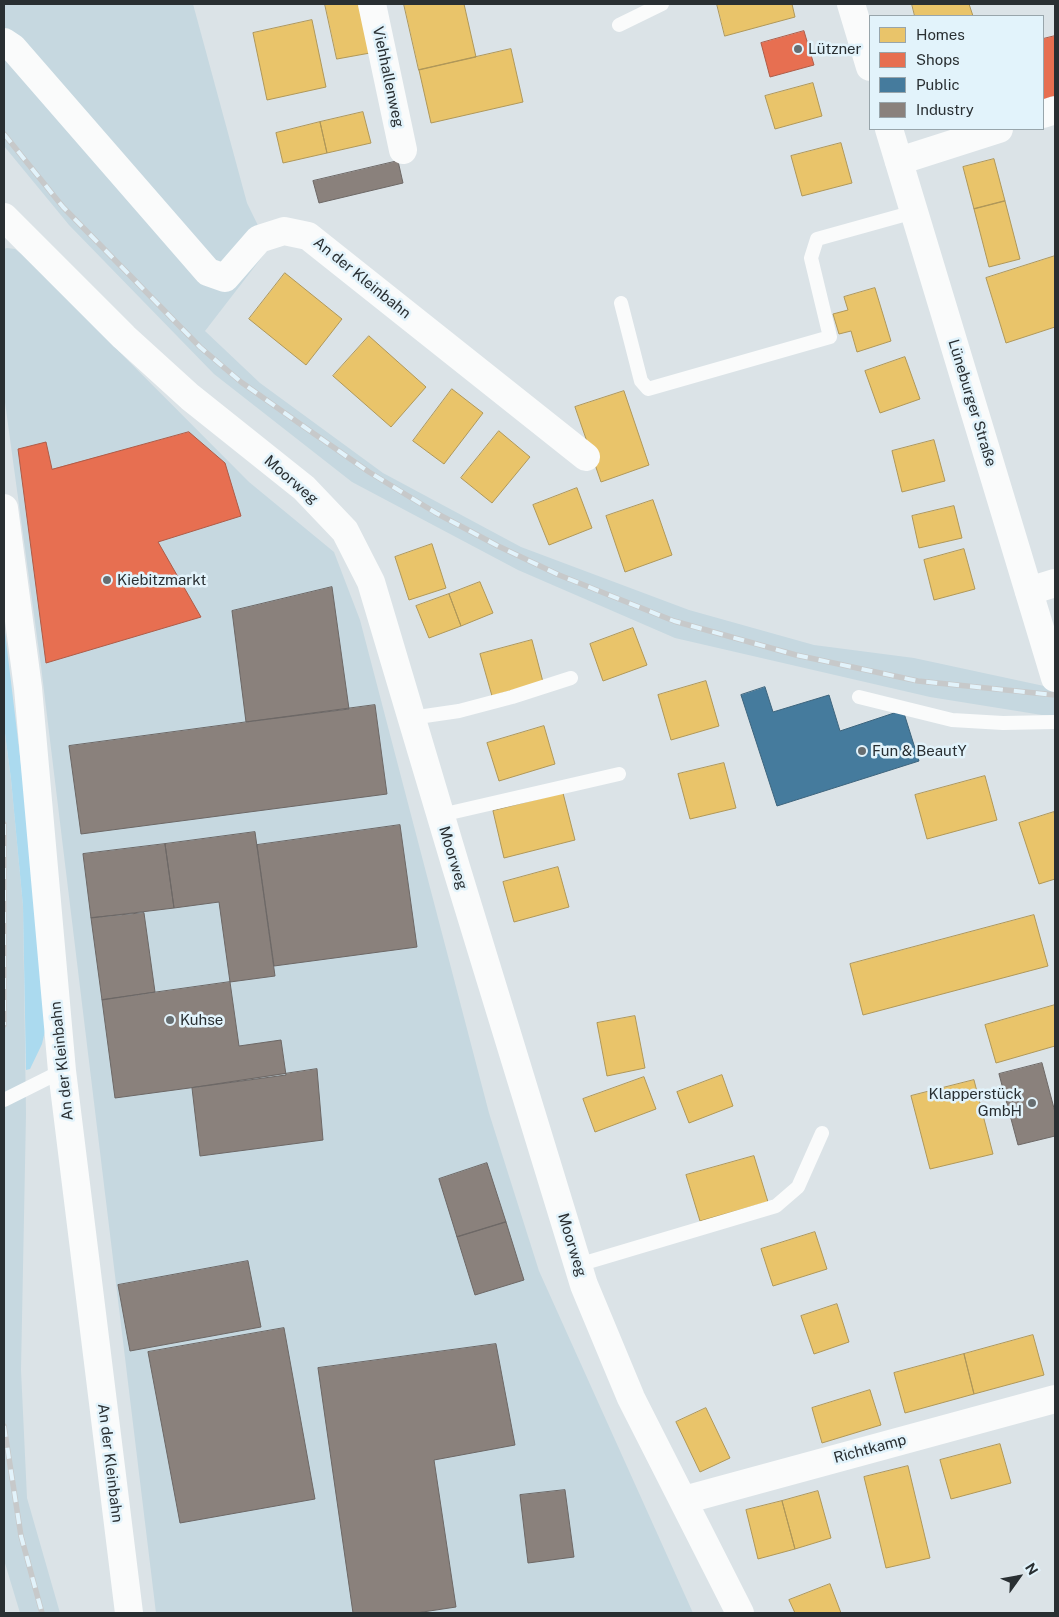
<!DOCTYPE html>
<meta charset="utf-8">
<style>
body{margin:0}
#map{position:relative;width:1059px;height:1617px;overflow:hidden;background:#dbe3e7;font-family:"Public Sans",sans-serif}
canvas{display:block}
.frame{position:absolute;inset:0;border:5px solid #292f32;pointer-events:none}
.legend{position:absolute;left:869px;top:15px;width:175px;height:115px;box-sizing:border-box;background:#e2f3fb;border:1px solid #98a5ab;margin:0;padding:6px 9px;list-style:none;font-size:15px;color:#292f32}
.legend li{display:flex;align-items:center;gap:10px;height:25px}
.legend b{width:25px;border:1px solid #98a5ab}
.north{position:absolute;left:994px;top:1552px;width:50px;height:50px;-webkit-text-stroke:4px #e2f3fb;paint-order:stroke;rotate:58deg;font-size:14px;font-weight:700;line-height:20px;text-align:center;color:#292f32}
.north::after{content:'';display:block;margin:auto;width:18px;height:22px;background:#292f32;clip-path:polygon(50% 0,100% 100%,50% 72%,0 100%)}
</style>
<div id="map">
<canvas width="1059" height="1617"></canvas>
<div class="frame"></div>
<ul class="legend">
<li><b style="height:14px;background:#e9c46a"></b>Homes</li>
<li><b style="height:14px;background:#e76f51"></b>Shops</li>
<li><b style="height:14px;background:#457b9d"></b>Public</li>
<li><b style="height:14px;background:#8a817c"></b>Industry</li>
</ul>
<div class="north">N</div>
</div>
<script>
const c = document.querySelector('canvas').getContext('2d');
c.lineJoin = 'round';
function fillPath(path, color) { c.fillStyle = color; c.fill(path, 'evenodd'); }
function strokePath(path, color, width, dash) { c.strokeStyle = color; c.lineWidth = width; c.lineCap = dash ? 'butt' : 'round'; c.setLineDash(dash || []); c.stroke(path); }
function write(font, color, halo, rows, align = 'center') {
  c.font = font + ' "Public Sans",sans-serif'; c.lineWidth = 5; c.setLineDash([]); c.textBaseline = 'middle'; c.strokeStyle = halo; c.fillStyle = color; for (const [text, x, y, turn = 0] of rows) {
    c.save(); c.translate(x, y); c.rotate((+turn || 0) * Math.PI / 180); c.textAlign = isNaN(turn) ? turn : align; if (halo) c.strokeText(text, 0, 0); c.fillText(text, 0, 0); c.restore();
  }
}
const built = new Path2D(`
 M4 4H193L247 203 269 248 205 331 260 383 383 473 521 547 689 610 814 645 914 658 1044 686H1055V715H1042L930 697 675 638 518 570 352 482 214 374 69 225 4 146Z
 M7 248 15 249 23 255 249 482 334 552 360 620 489 1113 539 1271 693 1613H156L41 666 4 395V249Z
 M4 726 11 779 23 906 26 1114 21 1370 27 1498 60 1613H20L4 1560Z`);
const green = new Path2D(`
 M4 624 36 889 47 1022 42 1044 30 1069 26 1070 23 906 11 779 4 726Z`);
const homes = new Path2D(`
 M325 4H359L370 53 337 59Z
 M404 4H464L476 57 419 70Z
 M717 4H792L795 17 725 36Z
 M912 4H969L973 16H915Z
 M312 20 326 87 267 100 253 33Z
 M511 49 523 102 431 123 419 70Z
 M813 83 822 116 775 129 765 96Z
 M363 112 371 143 327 153 320 122Z
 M320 122 327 153 283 163 276 133Z
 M841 143 852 183 802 196 791 156Z
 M994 159 1005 201 974 209 963 167Z
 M1005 201 1020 259 989 267 974 209Z
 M1055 256V327L1006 343 986 278Z
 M285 273 342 319 306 365 249 319Z
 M875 288 891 341 857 352 851 331 839 334 833 314 848 310 844 297Z
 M369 336 426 387 391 427 333 376Z
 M905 357 920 399 880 413 865 371Z
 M452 389 483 413 444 464 413 441Z
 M624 391 649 465 601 482 575 407Z
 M499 431 530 457 492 503 461 478Z
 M934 440 945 481 902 492 892 451Z
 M577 488 592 528 549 545 533 505Z
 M653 500 672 555 625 572 606 516Z
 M954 506 962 538 919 548 912 516Z
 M432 544 446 588 409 600 395 557Z
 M964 549 975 589 934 600 924 560Z
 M480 582 493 613 461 626 449 594Z
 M449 594 461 626 429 638 416 606Z
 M633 628 647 665 603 681 590 644Z
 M532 640 543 682 492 696 480 654Z
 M706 681 719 726 671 740 658 695Z
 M544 726 555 764 499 781 487 743Z
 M724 763 736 808 690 819 678 774Z
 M985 776 997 820 927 839 915 795Z
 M563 793 575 840 504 858 493 811Z
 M1054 812 1055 817V879L1039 884 1019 823Z
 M558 867 569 907 514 922 503 882Z
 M1034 915 1048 966 863 1015 850 964Z
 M1055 1005V1046L996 1063 985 1025Z
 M635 1016 645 1068 607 1076 597 1023Z
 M722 1075 733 1106 689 1123 677 1092Z
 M644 1077 656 1109 595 1132 583 1099Z
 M974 1080 993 1154 930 1169 911 1096Z
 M754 1156 768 1202 700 1221 686 1175Z
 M815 1232 827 1269 773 1286 761 1249Z
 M837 1304 849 1342 814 1354 801 1316Z
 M1033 1335 1044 1375 974 1394 964 1354Z
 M964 1354 974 1394 905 1413 894 1373Z
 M870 1390 881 1425 822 1443 812 1408Z
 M706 1408 730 1458 700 1472 676 1422Z
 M1000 1444 1011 1483 951 1499 940 1460Z
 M908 1466 930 1558 886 1568 864 1477Z
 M818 1491 831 1538 795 1549 782 1501Z
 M782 1501 795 1549 758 1559 746 1510Z
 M830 1584 841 1613H795L789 1600Z`);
const shops = new Path2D(`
 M804 31 814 65 770 77 761 43Z
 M1055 36V96L1043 100V39Z
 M189 432 225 463 241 516 158 542 201 617 46 663 18 449 46 442 52 469Z`);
const public = new Path2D(`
 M765 687 773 712 829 695 840 731 903 710 919 761 777 806 741 695Z`);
const industry = new Path2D(`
 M398 161 403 183 319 203 313 181Z
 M332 587 349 709 246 722 232 611Z
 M375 705 387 794 81 834 69 746Z
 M400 825 417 947 274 966 257 845Z
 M255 832 275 976 230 982 219 902 174 908 165 844Z
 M165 844 174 908 91 918 83 854Z
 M144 913 155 992 102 1000 91 918Z
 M230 982 239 1046 281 1040 286 1075 115 1098 102 1000Z
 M1042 1063 1055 1112V1136L1018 1145 999 1074Z
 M317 1069 323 1140 200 1156 192 1088Z
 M487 1163 506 1222 457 1237 439 1179Z
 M506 1222 524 1280 475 1295 457 1237Z
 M248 1261 261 1327 130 1351 118 1285Z
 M284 1328 315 1499 180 1523 148 1352Z
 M496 1344 515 1445 434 1460 456 1607 416 1613H353L318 1368Z
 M565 1490 574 1557 528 1563 520 1495Z`);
const service = new Path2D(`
 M619 25 662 4
 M621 303 641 381 648 389 830 337 811 258 817 239 914 212
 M859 697 952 720 1003 723 1055 722
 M411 718 459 711 512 697 571 678
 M441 815 619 774
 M4 1100 62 1071
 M578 1265 776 1206 798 1187 822 1133`);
const minor = new Path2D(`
 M372 4 403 150
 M4 42 13 48 208 272 225 278 259 239 284 231 308 236 586 457
 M1043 114 1055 110
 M899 161 999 129
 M4 217 124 337 190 397 304 488 345 531 371 582 456 867 584 1285 631 1398 740 1613
 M4 508 28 688 62 1071 129 1613
 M1029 591 1055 583
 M684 1500 1055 1399`);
const secondary = new Path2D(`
 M851 4 870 67
 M889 129 1055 678`);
const rail = new Path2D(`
 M4 134 63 207 200 347 241 382 303 426 369 472 436 513 498 546 559 575 674 621 796 655 918 681 1055 695
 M4 824V1025
 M4 1426 21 1536 42 1613`);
const markers = [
 [798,49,5,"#676e71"],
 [107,580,5,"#676e71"],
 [862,751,5,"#676e71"],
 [170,1020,5,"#676e71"],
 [1032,1103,5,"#676e71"]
];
const poiNames = [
 ["Lützner",808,49],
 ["Kiebitzmarkt",117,580],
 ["Fun & BeautY",872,751],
 ["Kuhse",180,1020],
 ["Klapperstück",1022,1094,"right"],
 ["GmbH",1022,1111,"right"]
];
const streetNames = [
 ["Viehhallenweg",388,77,78],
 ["An der Kleinbahn",362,278,39],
 ["Lüneburger Straße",972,403,73],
 ["Moorweg",291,480,41],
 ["Moorweg",453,858,73],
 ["An der Kleinbahn",62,1061,-96],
 ["Moorweg",572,1245,73],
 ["Richtkamp",870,1449,-15],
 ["An der Kleinbahn",110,1463,83]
];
fillPath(built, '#c6d8e0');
fillPath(green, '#abdaef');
fillPath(homes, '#e9c46a');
strokePath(homes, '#af9759', 1);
fillPath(shops, '#e76f51');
strokePath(shops, '#ae5c48', 1);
fillPath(public, '#457b9d');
strokePath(public, '#3d647d', 1);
fillPath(industry, '#8a817c');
strokePath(industry, '#6d6866', 1);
strokePath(service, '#fafbfb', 14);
strokePath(minor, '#fafbfb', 28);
strokePath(secondary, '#fafbfb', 28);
strokePath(rail, '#c7c9ca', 5.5);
strokePath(rail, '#e2f3fb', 4, [11]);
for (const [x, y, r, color] of markers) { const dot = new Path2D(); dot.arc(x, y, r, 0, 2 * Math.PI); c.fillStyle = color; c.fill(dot); strokePath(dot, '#e2f3fb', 2); }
write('15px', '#292f32', '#e2f3fb', poiNames, 'left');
write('15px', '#292f32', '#e2f3fb', streetNames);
</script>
